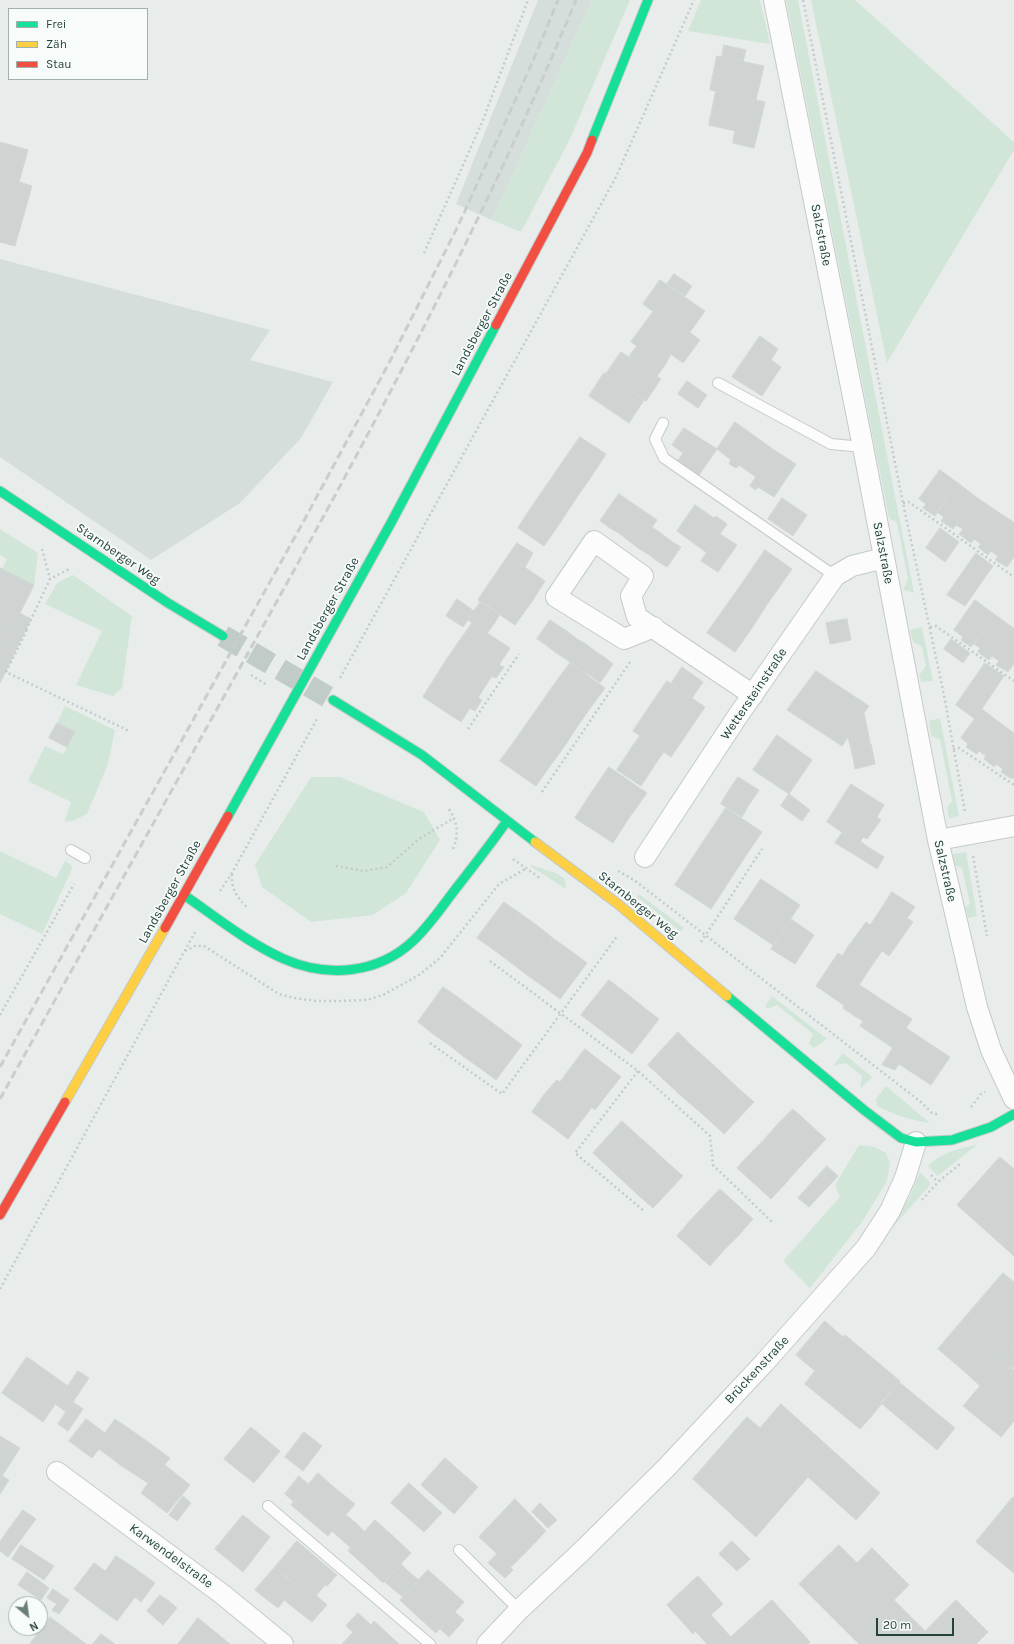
<!DOCTYPE html>
<meta charset="utf-8">
<style>
body{margin:0}
#map{position:relative;width:1014px;height:1644px;overflow:hidden;background:#e8edeb;font-family:Karla,sans-serif}
canvas{display:block}
.legend{position:absolute;left:8px;top:8px;width:140px;height:72px;box-sizing:border-box;background:#f7fbf9;border:1px solid #a3b1ad;margin:0;padding:5px 7px;list-style:none;font-size:12px;color:#24423a}
.legend li{display:flex;align-items:center;gap:8px;height:20px}
.legend b{width:20px;border:1px solid #a3b1ad}
.north{position:absolute;left:8px;top:1596px;width:40px;height:40px;box-sizing:border-box;background:#f7fbf9;border:1px solid #a3b1ad;border-radius:50%;rotate:151deg;font-size:11px;font-weight:700;line-height:16px;text-align:center;color:#24423a}
.north::after{content:'';display:block;margin:auto;width:14px;height:18px;background:#697e78;clip-path:polygon(50% 0,100% 100%,50% 72%,0 100%)}
.scale{position:absolute;left:876px;top:1618px;width:78px;height:18px;box-sizing:border-box;border:2px solid #24423a;border-top:0;padding-left:5px;font-size:12px;line-height:14px;white-space:nowrap;color:#24423a;-webkit-text-stroke:3px #f7fbf9;paint-order:stroke}
</style>
<div id="map">
<canvas width="1014" height="1644"></canvas>
<ul class="legend">
<li><b style="height:5px;background:#16e098"></b>Frei</li>
<li><b style="height:5px;background:#ffcf43"></b>Zäh</li>
<li><b style="height:5px;background:#f24e42"></b>Stau</li>
</ul>
<div class="north">N</div>
<div class="scale">20 m</div>
</div>
<script>
const c = document.querySelector('canvas').getContext('2d');
c.lineJoin = 'round';
function fillPath(path, color) { c.fillStyle = color; c.fill(path, 'evenodd'); }
function strokePath(path, color, width, dash) { c.strokeStyle = color; c.lineWidth = width; c.lineCap = dash ? 'butt' : 'round'; c.setLineDash(dash || []); c.stroke(path); }
function write(font, color, halo, rows, align = 'center') {
  c.font = font + ' Karla,sans-serif'; c.lineWidth = 3.5; c.setLineDash([]); c.textBaseline = 'middle'; c.strokeStyle = halo; c.fillStyle = color; for (const [text, x, y, turn = 0] of rows) {
    c.save(); c.translate(x, y); c.rotate((+turn || 0) * Math.PI / 180); c.textAlign = isNaN(turn) ? turn : align; if (halo) c.strokeText(text, 0, 0); c.fillText(text, 0, 0); c.restore();
  }
}
const built = new Path2D(`
 M538 0H592L492 220 456 204Z
 M0 259 270 330 250 360 333 382 301 438 240 503 151 560 0 457Z`);
const green = new Path2D(`
 M592 0H630L569 141 521 232 492 220Z
 M701 0H760L770 44 688 31Z
 M786 0H798L914 593 903 590 908 579 897 523 889 518Z
 M811 0H855L1014 142V150L887 363Z
 M0 529 38 553 34 585 2 569 7 559 0 555Z
 M73 575 132 616 122 688 113 696 76 685 102 631 45 604 57 583Z
 M922 627 933 681 921 682 919 675 926 666 922 647 913 642 910 630Z
 M65 706 115 730 108 764 87 814 73 821 64 822 71 802 28 781 45 746 63 754 75 733 57 723Z
 M940 718 959 816 949 819 947 808 952 801 940 740 931 735 929 721Z
 M311 777H340L424 812 440 840 406 893 373 915 311 922 262 887 255 865Z
 M0 851 56 878 65 861 71 865 72 869 42 934 0 914Z
 M966 852 977 916 968 918 965 907 970 904 962 868 955 865 953 854Z
 M531 865 556 873 565 879 566 889 530 866Z
 M639 894 684 928 680 931 637 897Z
 M772 996 827 1039 814 1048 809 1044 813 1034 777 1005 768 1009 765 1006Z
 M843 1053 872 1077 860 1089 862 1076 846 1063 833 1066Z
 M886 1086 930 1123C910 1120 895 1115 877 1106L876 1099Z
 M978 1144 938 1176 928 1166C941 1152 960 1149 978 1144Z
 M859 1145 875 1147 886 1153 890 1162 887 1181 862 1222 810 1288 783 1261 840 1197 835 1185Z
 M920 1172 931 1184 890 1230 909 1198Z`);
const building = new Path2D(`
 M724 45 746 50 743 62 722 57Z
 M717 56 764 66 756 100 710 90Z
 M716 91 765 102 757 136 709 125Z
 M735 131 757 136 754 148 733 143Z
 M0 142 28 150 19 182 32 186 15 246 0 242Z
 M674 274 692 286 685 296 667 284Z
 M660 280 705 311 690 332 669 317 666 321 643 304Z
 M653 312 666 321 669 317 700 340 683 363 639 331Z
 M639 331 671 354 665 365 631 342Z
 M760 336 778 349 771 360 781 367 762 396 732 377Z
 M637 346 665 365 657 376 629 357Z
 M621 352 661 379 646 401 606 374Z
 M604 373 644 400 629 423 589 396Z
 M687 381 707 395 698 408 678 394Z
 M735 422 774 450 756 477 739 465 736 468 729 464 731 460 717 449Z
 M684 428 695 435 683 453 672 445Z
 M695 435 717 449 699 475 678 461Z
 M580 437 606 454 591 477 564 460Z
 M774 450 796 464 774 497 758 487 756 490 750 486Z
 M564 460 591 477 575 500 549 482Z
 M940 470 958 483 935 516 923 508 926 504 919 499Z
 M549 482 575 500 560 523 533 505Z
 M958 483 976 497 953 529 941 521 944 517 937 512Z
 M619 494 657 520 652 527 614 501Z
 M976 497 995 510 971 543 959 534 963 529 956 525Z
 M782 498 807 515 793 536 768 519Z
 M614 501 624 508 610 528 600 521Z
 M533 505 560 523 544 546 518 528Z
 M695 505 714 518 716 516 727 524 707 553 677 531Z
 M624 508 633 514 620 534 610 528Z
 M995 510 1012 521 988 555 978 547 981 544 974 539Z
 M633 514 643 521 629 541 620 534Z
 M643 521 652 527 638 548 629 541Z
 M1012 521 1014 523V557L1007 567 995 560 998 556 991 551Z
 M652 527 662 534 648 554 638 548Z
 M940 528 959 542 952 552 933 538Z
 M662 534 671 541 657 561 648 554Z
 M720 534 737 545 718 572 701 561Z
 M933 538 952 552 945 562 926 548Z
 M671 541 681 547 667 567 657 561Z
 M517 543 533 553 525 567 508 556Z
 M765 550 792 569 766 606 739 588Z
 M976 553 993 566 965 606 947 595Z
 M508 556 545 581 531 603 493 578Z
 M0 568 34 585 20 613 31 619 0 683Z
 M493 578 531 603 515 625 478 600Z
 M739 588 766 606 752 628 724 609Z
 M457 599 474 611 463 627 446 616Z
 M975 600 994 614 971 647 961 640 963 637 954 630Z
 M481 601 500 614 494 624 474 611Z
 M724 609 752 628 735 652 707 633Z
 M474 611 494 624 487 633 468 620Z
 M994 614 1012 627 989 660 978 652 980 648 974 644Z
 M847 619 849 630 828 634 826 623Z
 M550 620 559 626 546 645 537 639Z
 M472 623 510 648 499 665 504 667 496 678 492 676 486 685 447 659Z
 M559 626 568 632 555 652 546 645Z
 M1012 627 1014 628V664L1008 672 996 665 999 661 992 656Z
 M849 630 851 640 830 644 828 634Z
 M568 632 577 639 564 658 555 652Z
 M577 639 586 644 573 664 564 658Z
 M951 639 970 653 963 663 944 649Z
 M586 644 595 651 582 671 573 664Z
 M595 651 604 657 591 676 582 671Z
 M604 657 613 664 600 683 591 676Z
 M447 659 486 685 478 698 482 700 475 711 470 708 461 722 423 697Z
 M570 663 605 688 591 707 556 682Z
 M985 663 1004 676 975 719 956 705Z
 M682 667 703 682 692 698 671 684Z
 M816 671 869 706 864 713 868 732 848 737 842 746 787 710Z
 M667 681 705 707 688 732 650 706Z
 M556 682 591 707 577 727 542 702Z
 M542 702 577 727 564 747 528 722Z
 M650 706 688 732 671 757 633 731Z
 M982 709 999 722 977 754 966 747 968 744 961 738Z
 M528 722 564 747 550 766 514 742Z
 M999 722 1014 733V739L994 767 984 759 986 756 979 751Z
 M57 723 75 732 67 747 49 738Z
 M868 732 870 744 851 749 848 737Z
 M777 735 812 760 789 794 753 770Z
 M640 736 664 752 656 763 632 747Z
 M1014 739V777L1012 779 1001 772 1003 769 996 764Z
 M514 742 550 766 536 786 500 761Z
 M871 744 873 754 853 758 851 749Z
 M632 747 656 763 649 774 625 758Z
 M873 754 875 764 855 769 853 758Z
 M625 758 649 774 641 786 617 770Z
 M609 767 647 793 629 818 592 792Z
 M738 777 759 790 753 799 732 786Z
 M851 784 884 805 877 817 881 820 867 839 863 837 859 844 827 822Z
 M732 786 753 799 747 808 726 795Z
 M592 792 629 818 613 843 575 818Z
 M789 794 810 810 802 821 781 806Z
 M726 795 747 808 742 817 721 804Z
 M726 808 762 832 745 857 709 833Z
 M709 833 745 857 728 883 692 859Z
 M842 833 859 844 860 841 868 847 860 858 835 843Z
 M868 847 884 857 877 869 860 858Z
 M692 859 728 883 711 909 675 885Z
 M761 879 800 905 773 945 734 919Z
 M892 892 915 907 907 918 885 903Z
 M504 902 521 914 494 950 477 938Z
 M885 903 913 922 889 956 882 951 875 961 850 944 866 922 870 925Z
 M521 914 538 926 510 962 494 950Z
 M791 919 814 935 795 964 771 949Z
 M538 926 554 939 527 975 510 962Z
 M554 939 571 951 544 987 527 975Z
 M850 944 875 961 845 1006 816 986 838 953 842 956Z
 M571 951 587 963 560 999 544 987Z
 M609 980 626 993 598 1028 581 1015Z
 M859 985 869 991 853 1015 843 1008Z
 M443 987 459 998 433 1034 418 1022Z
 M869 991 879 998 863 1021 853 1015Z
 M626 993 642 1006 615 1041 598 1028Z
 M459 998 475 1010 449 1045 433 1034Z
 M879 998 912 1019 893 1048 860 1026Z
 M642 1006 659 1019 632 1054 615 1041Z
 M475 1010 490 1021 464 1057 449 1045Z
 M490 1021 506 1033 480 1068 464 1057Z
 M906 1028 918 1036 902 1059 891 1051Z
 M678 1032 692 1046 663 1079 648 1065Z
 M506 1033 522 1045 496 1080 480 1068Z
 M918 1036 950 1057 931 1085 899 1064Z
 M692 1046 708 1060 678 1093 663 1079Z
 M585 1049 621 1077 608 1093 572 1066Z
 M891 1051 902 1059 895 1070 882 1065Z
 M708 1060 723 1074 693 1106 678 1093Z
 M572 1066 608 1093 595 1110 560 1082Z
 M723 1074 738 1088 709 1120 693 1106Z
 M557 1080 592 1107 580 1123 544 1095Z
 M738 1088 754 1102 724 1134 709 1120Z
 M544 1095 580 1123 568 1139 532 1112Z
 M793 1109 826 1139 812 1154 779 1123Z
 M622 1121 637 1135 608 1167 593 1153Z
 M779 1123 812 1154 798 1169 765 1139Z
 M637 1135 653 1149 623 1181 608 1167Z
 M765 1139 798 1169 785 1184 751 1153Z
 M653 1149 668 1163 638 1195 623 1181Z
 M751 1153 785 1184 771 1199 737 1168Z
 M1000 1157 1014 1169V1256L957 1205Z
 M668 1163 683 1176 653 1208 638 1195Z
 M827 1166 838 1176 809 1207 798 1198Z
 M720 1189 753 1219 739 1235 705 1205Z
 M705 1205 739 1235 724 1250 691 1220Z
 M691 1220 724 1250 710 1266 677 1236Z
 M1003 1273 1014 1282V1346L1003 1360 987 1347 965 1372 938 1349Z
 M825 1321 843 1337 815 1371 796 1355Z
 M845 1335 900 1381 871 1417 815 1371Z
 M1014 1346V1366L1012 1368 1003 1360Z
 M987 1347 1014 1370V1421L1001 1437 963 1406 980 1386 965 1372Z
 M27 1357 68 1386 43 1422 2 1393Z
 M78 1371 89 1378 79 1393 68 1386Z
 M815 1371 871 1417 860 1429 805 1384Z
 M899 1382 955 1428 937 1450 881 1403Z
 M68 1386 79 1393 66 1412 55 1404Z
 M73 1402 83 1409 68 1431 58 1424Z
 M781 1404 880 1493 856 1520 798 1468 745 1527 706 1491Z
 M747 1417 760 1428 706 1491 693 1479Z
 M86 1419 105 1433 115 1419 144 1439 123 1467 99 1449 92 1458 69 1441Z
 M251 1427 280 1451 254 1483 224 1459Z
 M304 1432 313 1439 294 1464 285 1457Z
 M0 1436 20 1448 13 1459 0 1451Z
 M144 1439 170 1458 156 1476 154 1475 148 1483 123 1467Z
 M313 1439 322 1446 303 1471 294 1464Z
 M0 1451 13 1459 6 1470 0 1466Z
 M445 1458 478 1487 454 1514 421 1485Z
 M165 1465 190 1485 167 1513 141 1493 154 1475 156 1476Z
 M0 1466 6 1470 2 1476 0 1475Z
 M798 1468 808 1477 756 1537 745 1527Z
 M318 1473 336 1489 310 1521 291 1505Z
 M0 1475 9 1480 0 1494Z
 M299 1476 308 1484 294 1502 285 1494Z
 M409 1483 442 1513 424 1532 391 1503Z
 M336 1489 355 1504 328 1536 310 1521Z
 M183 1496 191 1503 177 1521 169 1515Z
 M1013 1497 1014 1498V1573L976 1542Z
 M515 1499 546 1531 528 1550 496 1519Z
 M540 1503 557 1520 548 1528 532 1512Z
 M23 1510 36 1519 22 1538 9 1529Z
 M243 1515 270 1537 243 1572 215 1549Z
 M346 1515 356 1523 341 1539 332 1531Z
 M496 1519 528 1550 511 1567 479 1537Z
 M375 1520 393 1536 366 1567 348 1551Z
 M356 1523 365 1532 351 1548 341 1539Z
 M9 1529 22 1538 8 1557 0 1551V1542Z
 M393 1536 411 1553 383 1583 366 1567Z
 M297 1541 318 1559 296 1585 275 1567Z
 M732 1541 750 1559 737 1571 719 1554Z
 M21 1545 54 1566 44 1580 12 1559Z
 M839 1545 925 1631 913 1644H859L799 1584Z
 M872 1548 909 1585 894 1600 857 1563Z
 M497 1554 513 1570 505 1578 488 1563Z
 M116 1556 130 1565 99 1608 74 1589 94 1563 105 1571Z
 M318 1559 337 1575 327 1586 325 1585 316 1596 299 1582Z
 M401 1564 409 1572 394 1590 385 1582Z
 M130 1565 155 1583 141 1602 135 1597 117 1621 99 1608Z
 M275 1567 285 1577 266 1599 255 1590Z
 M428 1570 446 1586 418 1617 400 1600Z
 M27 1572 49 1588 41 1600 18 1585Z
 M409 1572 419 1580 403 1597 394 1590Z
 M698 1576 723 1604 711 1615 731 1637 723 1644H707L695 1631 693 1634 667 1605Z
 M285 1577 296 1585 278 1608 266 1599Z
 M299 1582 308 1590 294 1608 284 1600Z
 M446 1586 464 1602 436 1633 418 1617Z
 M53 1589 69 1600 59 1614 52 1610 57 1604 47 1598Z
 M308 1590 318 1597 303 1615 294 1608Z
 M160 1595 169 1601 155 1618 147 1611Z
 M318 1597 327 1605 312 1622 303 1615Z
 M772 1600 810 1642 808 1644H723Z
 M956 1600 988 1632 976 1644H913Z
 M169 1601 177 1608 163 1625 155 1618Z
 M455 1612 464 1620 449 1637 440 1629Z
 M358 1613 371 1625 374 1621 399 1644H342L353 1632 346 1626Z
 M50 1617 86 1644H30Z
 M198 1618 230 1644H178Z
 M101 1634 115 1644H93Z`);
const secondaryTunnel = new Path2D(`
 M223 636 333 700`);
const path = new Path2D(`
 M803 0 903 503 944 695 965 812
 M424 253 483 120 528 0
 M903 503 909 502 1014 577
 M42 549 50 579
 M930 627 936 626 1014 681
 M26 630 50 579 71 568
 M27 630 6 672 129 731
 M251 675 267 685
 M340 678 616 177 694 0
 M468 729 519 654
 M953 749 959 748 962 750 1014 785
 M542 792 630 662
 M449 809C458 823 459 835 453 849
 M973 856 987 936
 M513 859 540 878
 M336 866 364 871 387 867 419 839 454 818
 M618 871 634 880 921 1102 932 1113 940 1115
 M232 874C231 889 237 898 248 908
 M220 891 232 873 318 717
 M701 942 762 849
 M185 951 195 946H204L279 994 294 998 316 1001H340L367 1000 383 995 419 975 440 958 499 884 527 868
 M490 961 638 1071 710 1136 713 1165 773 1223
 M0 1015 74 884
 M430 1043 502 1094 618 935
 M638 1071 575 1153 644 1211
 M971 1107 981 1094 985 1092
 M931 1175 938 1182
 M922 1200 938 1182 960 1164
 M0 1289 195 932`);
const lane = new Path2D(`
 M718 383 831 444 863 447
 M663 423 655 439 664 458 835 576
 M71 850 85 858
 M268 1506 430 1644
 M459 1550 519 1610`);
const street = new Path2D(`
 M774 0 863 447 938 840 977 1007 991 1050 1014 1099
 M654 627 624 639 556 597 594 541 643 576 631 596 637 617 753 695
 M938 840 1014 826
 M645 857 737 717 835 576 852 566 884 558
 M57 1472 222 1594 283 1644
 M487 1644 519 1610 580 1553 666 1468 764 1363 866 1248 890 1211 905 1178 916 1142`);
const fast = new Path2D(`
 M592 140 648 0
 M0 491 168 603 223 636
 M333 700 422 755 535 842
 M228 816 392 521 496 325
 M184 895C216 917 248 943 284 959 327 978 378 974 413 941 429 926 441 908 454 891 472 868 490 845 507 821
 M727 996 864 1110 901 1138 916 1142 952 1140 991 1127 1014 1114`);
const slow = new Path2D(`
 M535 842 618 904 727 996
 M65 1102 165 928`);
const jam = new Path2D(`
 M496 325 587 153 592 140
 M165 928 228 816
 M0 1215 65 1102`);
const rail = new Path2D(`
 M0 1067 301 526 389 363 458 226 533 61 558 0
 M0 1099C84 948 168 797 252 646 369 436 484 223 576 0`);
const streetNames = [
 ["Salzstraße",821,235,79],
 ["Landsberger Straße",482,324,-62],
 ["Salzstraße",883,553,79],
 ["Starnberger Weg",118,554,34],
 ["Landsberger Straße",328,609,-61],
 ["Wettersteinstraße",754,694,-56],
 ["Salzstraße",945,871,77],
 ["Landsberger Straße",170,892,-61],
 ["Starnberger Weg",638,905,39],
 ["Brückenstraße",757,1370,-47],
 ["Karwendelstraße",171,1556,36]
];
fillPath(built, '#d6dedb');
fillPath(green, '#d1e6d8');
fillPath(building, '#cfd4d2');
strokePath(building, '#d1d6d4', 1);
strokePath(secondaryTunnel, '#c1cbc8', 22, [22, 11]);
strokePath(lane, '#c5cac8', 12);
strokePath(street, '#c5cac8', 22);
strokePath(fast, '#c3cbc8', 11);
strokePath(slow, '#c3cbc8', 11);
strokePath(jam, '#c3cbc8', 11);
strokePath(path, '#c3ccca', 2.5, [2, 3]);
strokePath(lane, '#fcfcfc', 10);
strokePath(street, '#fcfcfc', 20);
strokePath(fast, '#16e098', 9);
strokePath(slow, '#ffcf43', 9);
strokePath(jam, '#f24e42', 9);
strokePath(rail, '#c9cdcc', 3, [8, 4]);
write('13px', '#24423a', '#f7fbf9', streetNames);
</script>
